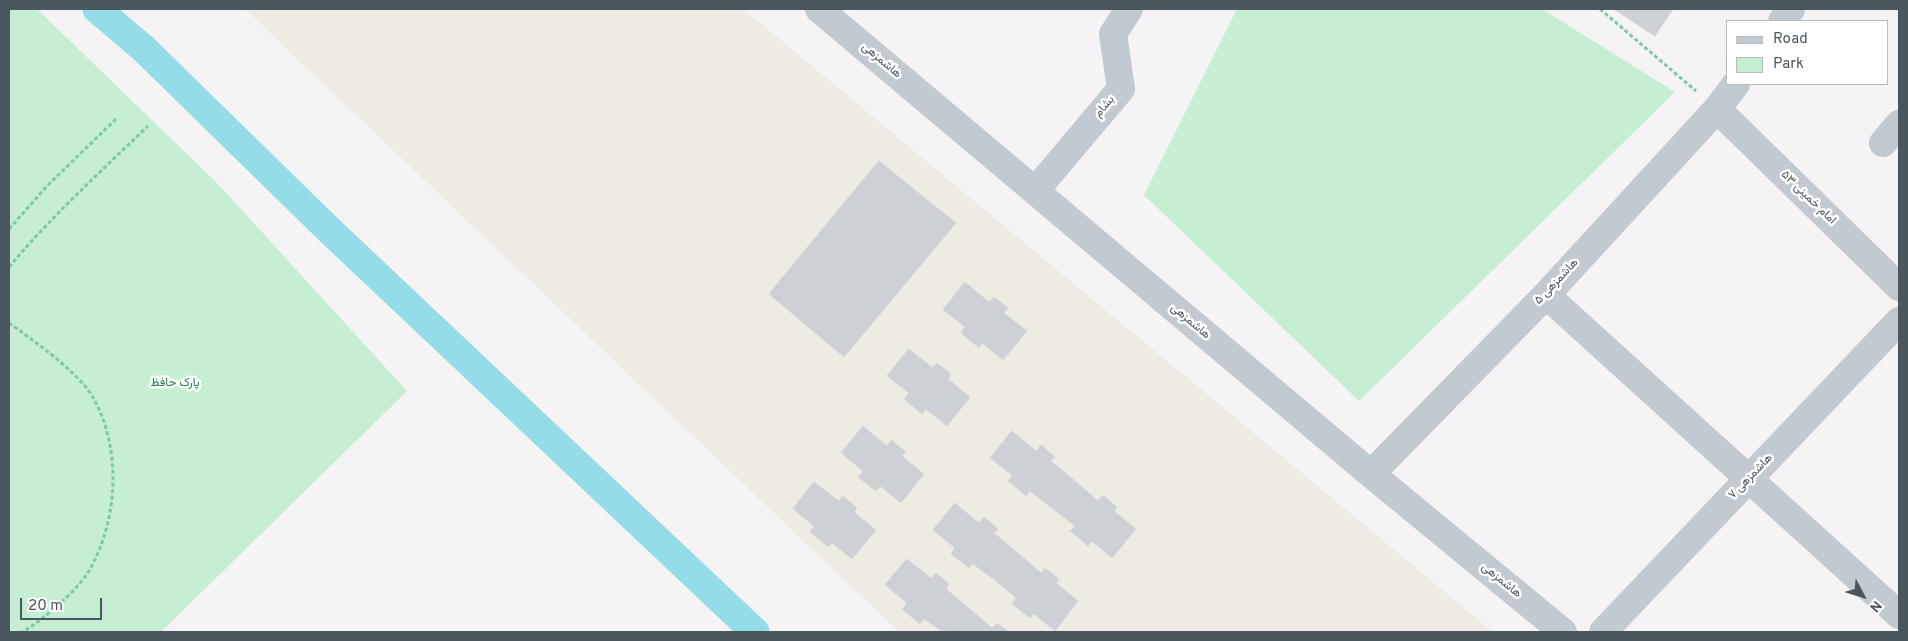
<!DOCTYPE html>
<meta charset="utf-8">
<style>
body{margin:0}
#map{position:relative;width:1908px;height:641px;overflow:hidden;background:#f5f3f3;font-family:Overpass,sans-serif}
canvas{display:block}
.frame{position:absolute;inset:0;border:10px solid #4b575f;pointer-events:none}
.legend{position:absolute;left:1726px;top:20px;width:162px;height:65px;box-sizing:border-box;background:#fff;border:1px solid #b7bcbf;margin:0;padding:6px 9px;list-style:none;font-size:15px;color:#4b575f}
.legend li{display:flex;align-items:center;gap:10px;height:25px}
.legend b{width:25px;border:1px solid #b7bcbf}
.north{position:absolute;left:1838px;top:571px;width:50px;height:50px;-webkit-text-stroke:4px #fff;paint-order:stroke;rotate:130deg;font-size:14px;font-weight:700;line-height:20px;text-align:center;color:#4b575f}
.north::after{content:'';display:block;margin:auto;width:18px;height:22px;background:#4b575f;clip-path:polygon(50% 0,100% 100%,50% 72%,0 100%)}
.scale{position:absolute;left:20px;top:598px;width:82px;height:22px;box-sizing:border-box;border:2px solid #4b575f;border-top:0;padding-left:6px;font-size:15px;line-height:18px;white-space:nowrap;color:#4b575f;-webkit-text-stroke:4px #fff;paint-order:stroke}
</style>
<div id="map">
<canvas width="1908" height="641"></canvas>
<div class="frame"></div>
<ul class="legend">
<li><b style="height:6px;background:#c1cad0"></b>Road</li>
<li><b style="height:14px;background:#c5eed3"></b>Park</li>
</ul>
<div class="north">N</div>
<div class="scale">20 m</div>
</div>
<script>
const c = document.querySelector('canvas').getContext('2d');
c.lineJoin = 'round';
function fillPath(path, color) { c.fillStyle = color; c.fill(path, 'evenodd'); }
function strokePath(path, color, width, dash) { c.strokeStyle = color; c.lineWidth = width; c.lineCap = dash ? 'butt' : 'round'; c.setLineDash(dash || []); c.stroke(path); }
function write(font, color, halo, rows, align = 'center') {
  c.font = font + ' Overpass,Vazirmatn,sans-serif'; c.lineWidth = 5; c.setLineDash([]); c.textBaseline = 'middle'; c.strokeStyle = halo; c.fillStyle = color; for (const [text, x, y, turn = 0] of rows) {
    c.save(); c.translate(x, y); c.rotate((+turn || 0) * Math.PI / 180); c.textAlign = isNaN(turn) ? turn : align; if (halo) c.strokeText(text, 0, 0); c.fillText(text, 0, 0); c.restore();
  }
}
const commercial = new Path2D(`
 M245 9H743L1493 632H899Z`);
const green = new Path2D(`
 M9 9H37L218 184 407 391 161 632H9Z
 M1237 9H1542L1675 92 1359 401 1144 195Z`);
const canal = new Path2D(`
 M97 9 144 49 326 227 755 632`);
const building = new Path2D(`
 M1614 9H1673L1655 36Z
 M879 161 956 223 844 357 769 294Z
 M965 282 989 302 994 297 1008 308 1004 313 1027 331 1003 360 982 343 979 348 961 333 965 327 943 310Z
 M909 349 933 368 937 363 951 374 948 379 970 397 947 426 926 409 922 414 904 399 909 393 887 376Z
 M863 426 887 446 891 440 906 452 902 456 924 474 901 503 880 486 876 491 858 477 863 471 841 453Z
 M1012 431 1036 451 1041 445 1055 457 1051 461 1074 480 1052 508 1030 491 1026 496 1008 481 1012 475 990 458Z
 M1074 480 1098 501 1103 495 1117 507 1114 511 1136 529 1112 558 1092 541 1088 546 1070 531 1075 526 1052 508Z
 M814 482 839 501 843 496 857 508 854 512 876 530 852 559 832 543 828 547 810 532 814 526 793 509Z
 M955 503 979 523 984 517 998 529 994 533 1017 552 995 580 973 564 969 568 951 554 955 548 933 530Z
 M1017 552 1041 573 1045 568 1059 579 1056 583 1078 601 1055 631 1034 614 1030 618 1012 604 1016 598 995 580Z
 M907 559 931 578 936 573 949 584 946 589 969 608 949 632H943L924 619 920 624 902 609 907 603 885 585Z
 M969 608 992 628 997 623 1009 632H949Z`);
const path = new Path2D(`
 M1600 9 1696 91
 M9 229 48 185 117 118
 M9 267C51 217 100 172 148 126
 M9 323C34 341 79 372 94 399 122 451 118 520 89 571 80 586 58 606 44 617 37 622 30 628 22 632`);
const minor = new Path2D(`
 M819 9 1371 474 1563 632
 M1782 21 1791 9
 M1717 109 1899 287
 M1883 143 1899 124
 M1035 191 1121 89 1113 34 1129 9
 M1546 295 1899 615
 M1371 474 1546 295 1717 109 1736 84
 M1603 632 1899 321`);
const streetNames = [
 ["هاشمزهی",881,61,40],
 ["بشام",1105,107,-50],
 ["امام خمینی ۵۳",1808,198,44],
 ["هاشمزهی ۵",1557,282,-47],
 ["هاشمزهی",1190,322,40],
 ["هاشمزهی ۷",1751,477,-46],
 ["هاشمزهی",1501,581,39]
];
const parkNames = [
 ["پارک حافظ",175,384]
];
fillPath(commercial, '#eeebe3');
fillPath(green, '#c5eed3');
strokePath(canal, '#95dce9', 29);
fillPath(building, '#cdd0d4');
strokePath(building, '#d7d9dd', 1);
strokePath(path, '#7ecba1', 3, [4, 2.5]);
strokePath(minor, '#c1cad0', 28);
write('12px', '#4b575f', '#fff', streetNames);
write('12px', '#1d7f49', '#fff', parkNames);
</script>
